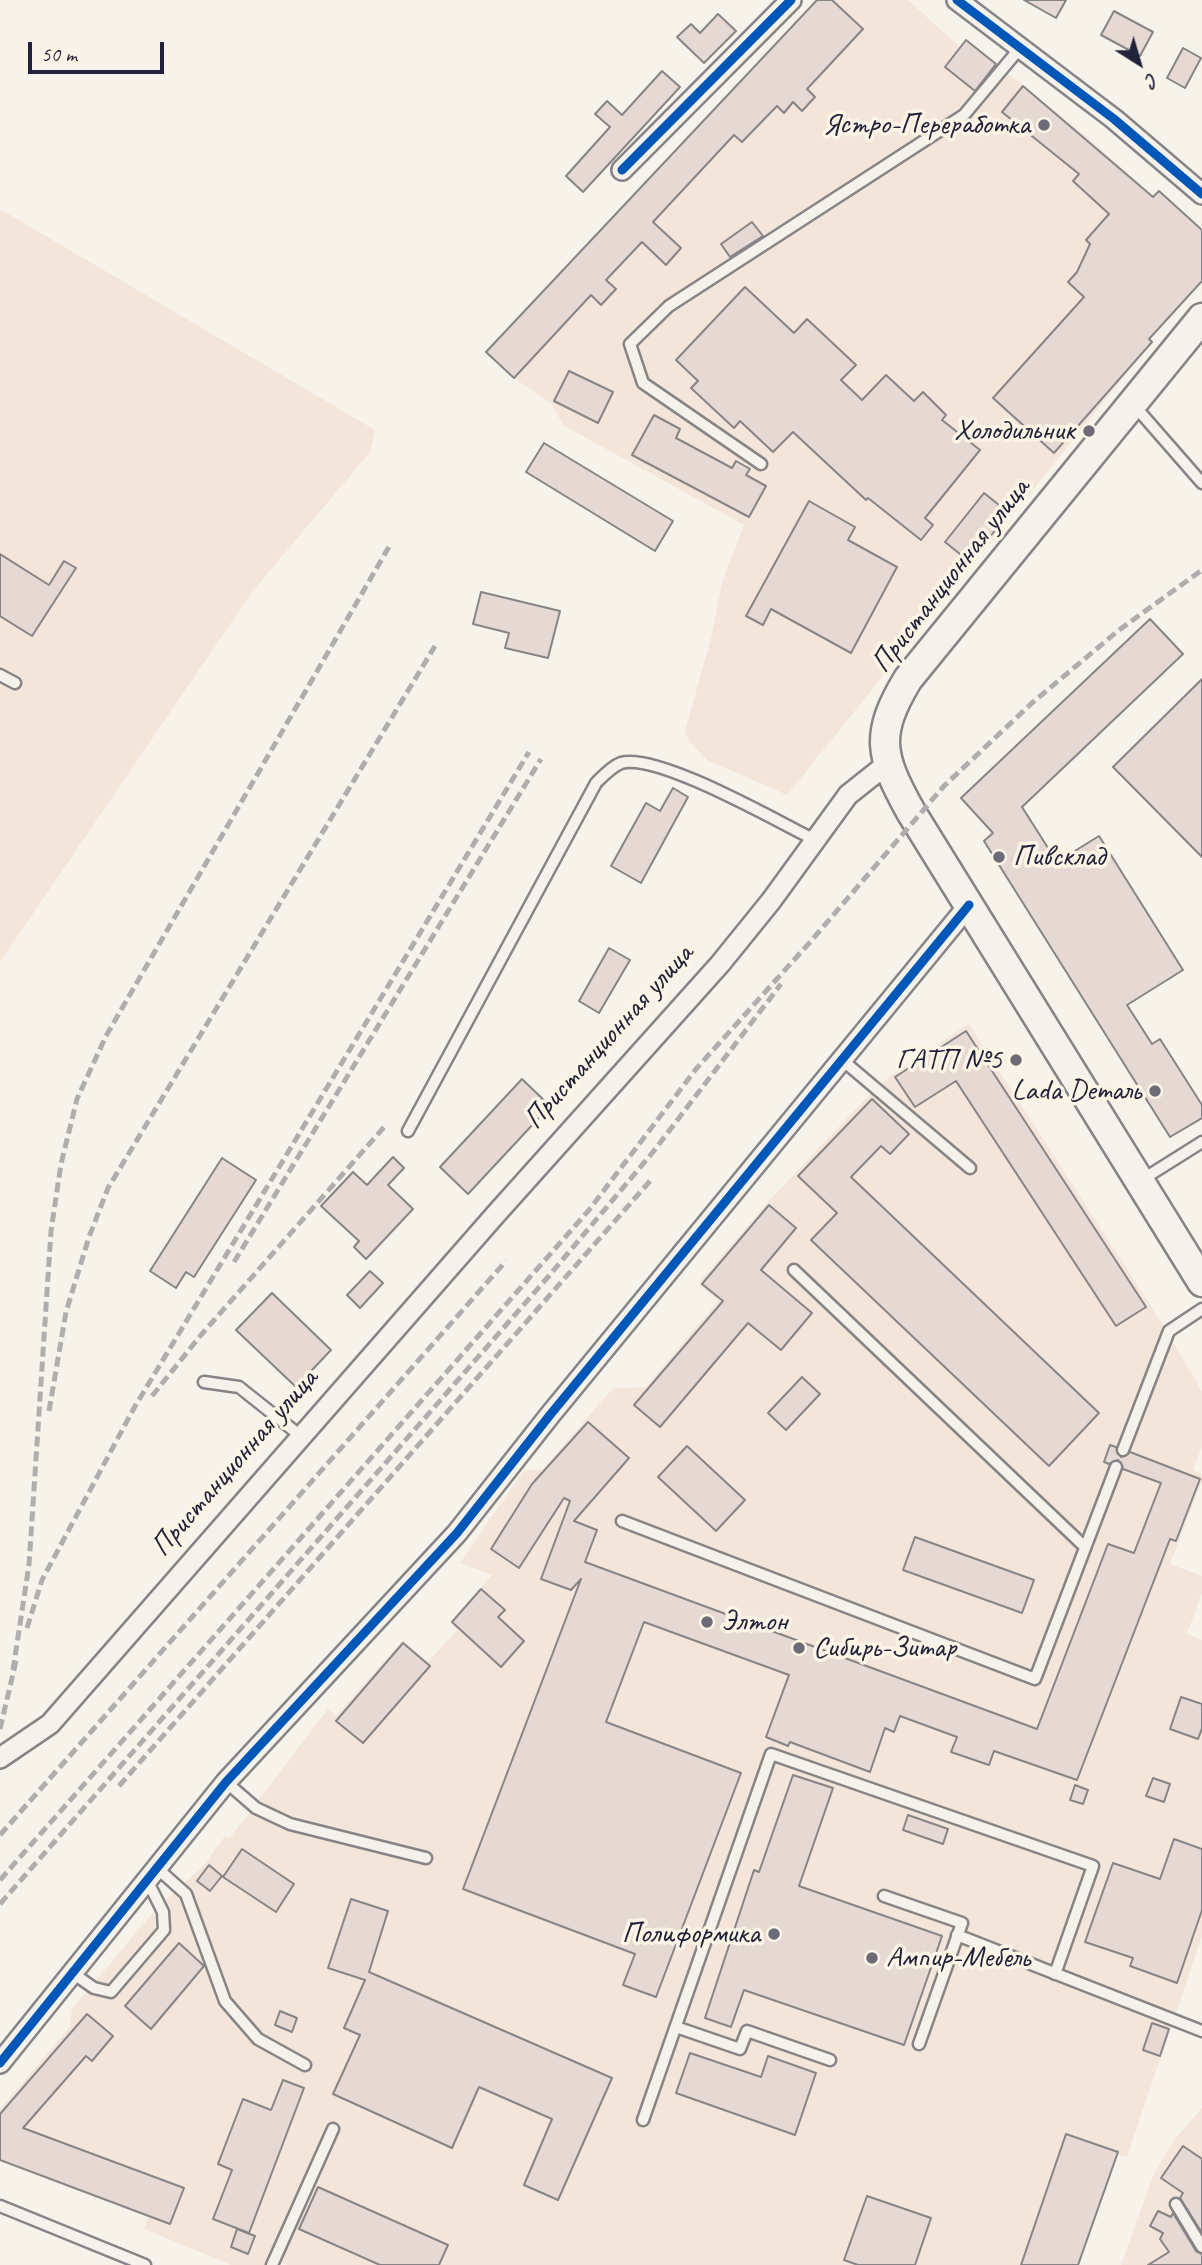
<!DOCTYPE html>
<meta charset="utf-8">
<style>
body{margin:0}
#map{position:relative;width:1202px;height:2265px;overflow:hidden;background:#f7f3ea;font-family:Caveat,sans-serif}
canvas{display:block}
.north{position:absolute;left:1104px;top:28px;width:70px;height:70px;-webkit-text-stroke:5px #fcf5e5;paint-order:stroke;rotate:143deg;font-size:19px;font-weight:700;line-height:28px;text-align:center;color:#22223b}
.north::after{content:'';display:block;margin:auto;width:24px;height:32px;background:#22223b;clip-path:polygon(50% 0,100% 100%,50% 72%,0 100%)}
.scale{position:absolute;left:28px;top:42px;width:136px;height:32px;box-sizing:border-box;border:4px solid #22223b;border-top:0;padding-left:9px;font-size:21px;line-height:24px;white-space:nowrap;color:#22223b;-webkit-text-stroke:5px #fcf5e5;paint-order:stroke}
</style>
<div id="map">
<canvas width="1202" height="2265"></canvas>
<div class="north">С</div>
<div class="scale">50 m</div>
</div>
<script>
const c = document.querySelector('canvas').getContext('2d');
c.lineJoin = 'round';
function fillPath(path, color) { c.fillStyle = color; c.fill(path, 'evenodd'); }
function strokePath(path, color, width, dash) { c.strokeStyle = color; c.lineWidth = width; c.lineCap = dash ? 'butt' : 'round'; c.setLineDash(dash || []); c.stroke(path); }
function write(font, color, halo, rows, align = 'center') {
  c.font = font + ' Caveat,sans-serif'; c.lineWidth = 7; c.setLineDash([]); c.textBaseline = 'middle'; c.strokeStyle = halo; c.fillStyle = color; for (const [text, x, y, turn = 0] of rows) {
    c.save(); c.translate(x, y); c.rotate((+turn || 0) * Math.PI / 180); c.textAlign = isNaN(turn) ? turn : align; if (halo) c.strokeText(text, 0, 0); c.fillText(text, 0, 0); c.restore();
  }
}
const built = new Path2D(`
 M817 0H908L960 47 966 40 1087 137 1153 196 1159 191 1202 230V281L1150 339 1152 342 787 795 707 760 689 741 685 731 712 635 722 582 744 525 563 425 552 404 514 378 486 352Z
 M0 209 375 430 370 452 252 592 0 962Z
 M969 1024 1163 1325 1202 1391V1447L1193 1470 1202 1474V1481L1170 1564 1202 1576V1593L1187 1634 1202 1640V1936L1127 2157 1118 2155 1079 2265H288L270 2258 266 2265H231L144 2229 148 2217 0 2162V2109L70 2027 72 2009 155 1910 204 1865 225 1836 229 1839 328 1709 336 1716 403 1640 428 1662 457 1630 450 1622 492 1575 460 1563 524 1470H542L613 1388 646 1387 718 1301 698 1284 767 1203 869 1095 893 1074Z
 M1202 2108V2265H1121L1153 2176 1174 2140Z`);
const building = new Path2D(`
 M817 0H832L863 29 807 89 815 97 802 111 793 102 784 113 777 106 742 142 734 135 653 222 681 248 666 265 642 242 606 280 616 289 601 305 591 295 514 378 486 352Z
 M1024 0H1066L1056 18Z
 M1114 11 1153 32 1140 56 1101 35Z
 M718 14 736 31 704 63 677 37 691 24 700 33Z
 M966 40 996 64 975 91 945 67Z
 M1183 48 1201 58 1185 88 1167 78Z
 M662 71 680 87 583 192 566 176 610 127 595 114 607 101 622 115Z
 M1023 86 1153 197 1159 191 1202 230V281L1149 339 1152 342 1054 453 993 398 1084 297 1068 282 1077 272 1090 244 1086 240 1109 214 1073 181 1079 174 1002 112Z
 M752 222 763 236 730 257 721 244Z
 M745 287 794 333 807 319 856 365 841 380 862 400 886 375 914 401 923 392 946 415 942 420 980 450 925 518 933 525 921 540 868 498 866 500 793 432 773 452 740 421 734 428 691 388 698 381 676 360Z
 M569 371 613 392 598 423 554 401Z
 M654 415 680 429 676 438 732 468 736 461 750 469 746 475 766 486 749 517 632 455Z
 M544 443 673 521 655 551 526 472Z
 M984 493 1009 513 970 562 945 542Z
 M809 501 855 527 848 540 897 567 851 653 771 609 763 625 746 616Z
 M0 554 49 585 64 561 76 568 32 636 0 616Z
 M481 592 560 611 548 658 505 648 509 633 473 624Z
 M1150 619 1183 654 1022 807 1057 862 1099 836 1183 970 1127 1005 1152 1044 1160 1039 1202 1105V1118L1170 1137 984 841 993 833 961 798Z
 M1202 679V857L1113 767Z
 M673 788 688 797 641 883 611 866 646 803 660 811Z
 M609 948 630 960 599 1013 579 1001Z
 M966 1031 1146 1307 1116 1326 956 1081 915 1107 895 1077Z
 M522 1079 550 1106 468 1194 440 1167Z
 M872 1099 909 1134 890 1154 881 1146 851 1177 1099 1413 1049 1466 811 1240 837 1213 798 1176Z
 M393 1157 404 1168 388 1185 413 1209 366 1259 354 1247 359 1241 321 1206 353 1172 367 1185Z
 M222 1158 256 1180 194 1277 186 1272 176 1288 150 1271Z
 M769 1205 796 1228 761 1270 812 1313 781 1350 748 1323 660 1427 634 1405 723 1301 702 1284Z
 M370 1271 383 1283 360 1308 347 1295Z
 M272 1293 331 1350 296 1387 236 1330Z
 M802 1377 820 1394 786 1430 768 1413Z
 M588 1422 629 1458 574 1521 597 1530 585 1562 1037 1729 1108 1544 1134 1553 1161 1483 1123 1469 1118 1460 1109 1464 1104 1462 1110 1445 1116 1447 1121 1457 1130 1452 1200 1479 1176 1541 1170 1539 1077 1780 994 1751 989 1765 951 1752 957 1737 900 1716 894 1732 885 1728 870 1772 790 1742 788 1746 766 1737 789 1675 644 1622 606 1722 741 1773 656 1997 623 1985 635 1954 463 1889 581 1579 571 1590 541 1579 570 1501 564 1498 519 1568 491 1549 532 1484Z
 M687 1446 745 1500 716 1531 658 1477Z
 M915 1537 1034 1580 1022 1613 903 1570Z
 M481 1589 505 1610 498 1617 524 1641 501 1667 452 1622Z
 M403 1643 430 1666 363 1743 336 1721Z
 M1181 1697 1202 1704V1728L1198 1739 1170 1729Z
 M793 1775 833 1788 799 1886 942 1936 904 2045 744 1990 731 2027 705 2018 754 1870 759 1872Z
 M1153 1778 1170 1784 1164 1802 1146 1796Z
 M1075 1785 1088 1790 1083 1804 1070 1800Z
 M908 1815 948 1829 943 1844 903 1830Z
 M1174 1839 1202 1849V1910L1177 1983 1130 1966 1133 1958 1085 1942 1113 1863 1160 1879Z
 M242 1849 294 1884 276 1912 223 1877Z
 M209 1865 222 1876 210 1891 197 1881Z
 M351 1899 388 1911 369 1972 612 2078 558 2200 524 2185 552 2119 479 2087 452 2148 333 2094 360 2035 344 2028 365 1980 328 1968Z
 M179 1943 204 1966 151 2029 125 2006Z
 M280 2011 297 2018 292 2032 275 2025Z
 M87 2014 113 2036 92 2061 86 2056 23 2128 184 2188 170 2224 0 2160V2114Z
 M1152 2023 1169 2029 1160 2056 1143 2050Z
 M690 2053 761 2077 768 2056 816 2073 795 2135 676 2093Z
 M283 2080 304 2088 249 2233 213 2219 232 2170 218 2164 243 2099 271 2110Z
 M1066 2134 1118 2152 1078 2265H1021Z
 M1183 2146 1202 2159V2233L1180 2198 1183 2193 1161 2178Z
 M318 2187 448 2245 439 2265H380L299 2229Z
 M867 2196 931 2218 915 2265H858L844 2260Z
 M1158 2211 1171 2217 1173 2213 1196 2251 1202 2254V2265H1148L1169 2252 1160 2239 1163 2233 1150 2226Z
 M237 2229 255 2236 248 2254 231 2247Z`);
const service = new Path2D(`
 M1133 404 1202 483
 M761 464 643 383 630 344 669 306 964 115 1020 48
 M0 675 15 683
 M841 1059 970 1168
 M408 1131 596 783C603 776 611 767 621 763 657 752 778 822 815 840
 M1140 1181 1202 1142
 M794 1270 1085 1547
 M204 1382 239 1387 302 1437
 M1123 1450 1169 1331 1202 1309
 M622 1521 1035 1679 1116 1467
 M226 1782 256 1808 290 1824 426 1858
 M158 1869 186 1894 225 2001 258 2039 305 2065
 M884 1896 962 1923 919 2044
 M957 1935 1202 2031
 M71 1972 94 1988 111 1992 164 1930 163 1912 148 1882
 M676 2027 740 2049 747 2031 830 2060
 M643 2120 771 1754 1093 1866 1055 1974
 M1176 2204 1202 2247
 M0 2206 145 2265
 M272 2265 333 2129`);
const minor = new Path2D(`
 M957 0 1114 119 1202 194
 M622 170 791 0
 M0 1758 50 1724 496 1214 720 964 771 901 848 795 887 764
 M0 2063 226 1782 457 1533 550 1415 969 905`);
const secondary = new Path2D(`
 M1202 318 908 679C874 735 880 756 911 812L1202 1282`);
const rail = new Path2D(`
 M234 1262 541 759
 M152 1396 201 1335 385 1126
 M49 1411 66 1312 89 1237 108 1188 435 646
 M27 1628 42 1580 134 1408 529 752
 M13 1670 29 1565 51 1231 61 1164 77 1099 106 1036 390 545
 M0 1729 16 1661
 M119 1786 650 1181
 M0 1835 506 1261
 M0 1880 589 1210 696 1069 811 941 944 786 1032 703 1119 630 1202 570
 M0 1904 548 1277 653 1152 781 984`);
const cycleway = new Path2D(`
 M957 0 1114 119 1202 194
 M622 170 791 0
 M0 2063 226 1782 457 1533 550 1415 969 905`);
const markers = [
 [1044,125,7,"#6d6b78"],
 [1089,431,7,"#6d6b78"],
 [999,857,7,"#6d6b78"],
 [1016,1060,7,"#6d6b78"],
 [1155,1091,7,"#6d6b78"],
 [707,1622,7,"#6d6b78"],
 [799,1648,7,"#6d6b78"],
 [774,1934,7,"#6d6b78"],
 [872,1958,7,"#6d6b78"]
];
const poiNames = [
 ["Ястро-Переработка",1030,125],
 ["Холодильник",1075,431],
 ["Пивсклад",1013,857,"left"],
 ["ГАТП №5",1002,1060],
 ["Lada Dеталь",1141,1091],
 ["Элтон",721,1622,"left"],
 ["Сибирь-Зитар",813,1648,"left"],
 ["Полиформика",760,1934],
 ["Ампир-Мебель",886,1958,"left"]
];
const streetNames = [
 ["Пристанционная улица",951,576,-52],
 ["Пристанционная улица",609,1037,-48],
 ["Пристанционная улица",235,1463,-49]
];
fillPath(built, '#f4e5db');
fillPath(building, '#e6d9d3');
strokePath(building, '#868485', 2);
strokePath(service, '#868485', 15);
strokePath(minor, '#868485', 24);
strokePath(secondary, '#868485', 33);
strokePath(service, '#f5f2ec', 10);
strokePath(minor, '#f5f2ec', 19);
strokePath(secondary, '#f5f2ec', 28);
strokePath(rail, '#b0aead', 5, [10, 5]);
strokePath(cycleway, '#0057b8', 9);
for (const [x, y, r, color] of markers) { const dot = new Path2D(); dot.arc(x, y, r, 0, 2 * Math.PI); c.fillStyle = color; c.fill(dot); strokePath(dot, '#fcf5e5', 2.5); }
write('30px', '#22223b', '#fcf5e5', poiNames, 'right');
write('30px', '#22223b', '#fcf5e5', streetNames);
</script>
